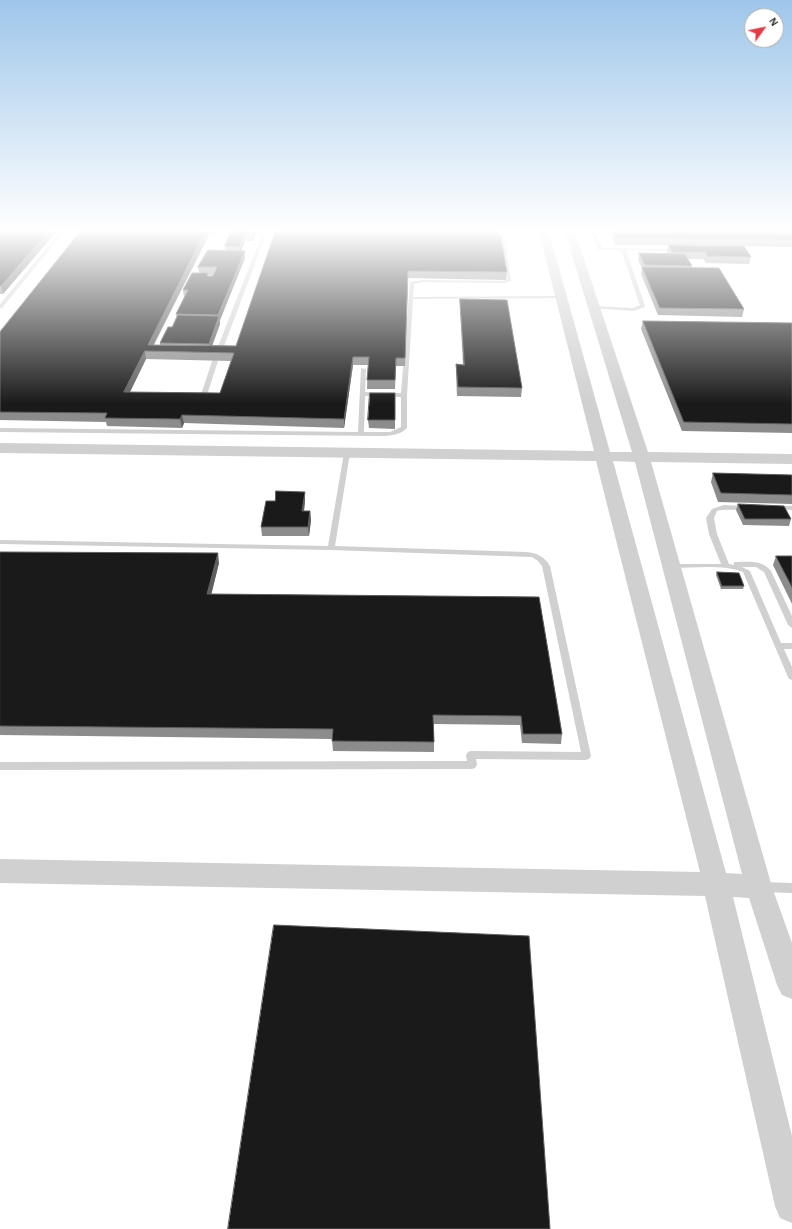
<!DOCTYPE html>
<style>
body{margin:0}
#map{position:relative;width:792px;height:1229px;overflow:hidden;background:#fff;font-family:"Alegreya Sans",sans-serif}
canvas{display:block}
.north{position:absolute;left:744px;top:8px;width:40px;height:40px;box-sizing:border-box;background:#fff;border:1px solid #adadad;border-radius:50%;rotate:57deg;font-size:11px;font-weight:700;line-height:16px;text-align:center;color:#333}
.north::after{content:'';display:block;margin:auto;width:14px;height:18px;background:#e63946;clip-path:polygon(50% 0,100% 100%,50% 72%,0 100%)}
</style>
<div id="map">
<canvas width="792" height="1229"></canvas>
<div class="north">N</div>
</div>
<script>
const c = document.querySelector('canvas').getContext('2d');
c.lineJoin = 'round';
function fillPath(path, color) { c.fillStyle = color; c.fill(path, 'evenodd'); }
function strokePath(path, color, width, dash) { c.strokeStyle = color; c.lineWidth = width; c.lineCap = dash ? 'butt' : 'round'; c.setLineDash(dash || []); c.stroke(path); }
const service = new Path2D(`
 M60 232H64L2 308H0V304Z
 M263 232H267L221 354 216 355 215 354Z
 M500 232H504L511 281 504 283 423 282 414 284 413 297 562 296 564 297 562 298 413 299 407 395V428C399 436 388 436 377 436L0 432V428L358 432 361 368 366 369 365 392 401 393 410 282 423 280 503 281 507 279ZM365 396 401 397V427L390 432H364Z
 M591 232H595L602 248 678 249V251H676L626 250 645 306V307L634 311 591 308V307L593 306 633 308 640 305 621 250H598Z
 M215 359 218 361 205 401 202 403 200 402 199 401 212 361Z
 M347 451 350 453 335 546 526 552C537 553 544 556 550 566L591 756 589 759 586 760 476 759 477 765 475 768 472 769 0 770V762L467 761 466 755 468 752 471 751 581 752 542 566 538 561 532 557 331 550 0 544V540L328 546 344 453Z
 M724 505 747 506 750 508C745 512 726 508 717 511L714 518 717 534 729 564 734 565V562H737C749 562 762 560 771 571L792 616V628L788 625 764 572 756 567H742L750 571 781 643H792V649H784L792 667V680L789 679 788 677 743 572C724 564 692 568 671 568L667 566 671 564H721L709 534 706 518 712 509Z
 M775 506H792V510L773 509 772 508Z
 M762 882 792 883V893L762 892 758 890 757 887 758 884Z`);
const tertiary = new Path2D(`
 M539 232H549L610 452H632L565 232H575L648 452 792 454V464L651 462 772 887 792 943V999L782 995 777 985 749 898 733 897 792 1136V1223L780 1218 775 1206 705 896 0 883V859L700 872 596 461 0 453V443L594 451ZM613 461 635 462 742 874 726 873Z`);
const wall = new Path2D(`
 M0 232H56L3 294H0Z
 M80 232H218L217 235H209L154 345H160V343L172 327 177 317 176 314 184 298 183 290 199 273 198 267 225 250V246L231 232H256L253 241H245L241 251 245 258 220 320V324L212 345 236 346 275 232 507 272 506 280 408 278 405 366H396L395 389H367L368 365H353L344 428 184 423 182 428 107 426 106 422 0 420V332ZM208 275H213V276H208ZM146 359 231 361 220 393 130 392Z
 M610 232H792V247L744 246 751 257 749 264 706 263 703 259H688L692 266V268L744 309 742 317 658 315 641 274 642 268 638 260 639 253H668L667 252 668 245H615Z
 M460 299 522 388 521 397 457 396 456 373V364L463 365 460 307Z
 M643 321 792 323V433L682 431 641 329Z
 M395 393V429L369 428 368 420Z
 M713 473 792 475V504L718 502 711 482Z
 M305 501 304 511H310L311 520 309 536H262L261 527Z
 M738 504 791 519 789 526 743 525 736 510Z
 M0 552 219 563 211 594 539 597 562 734 561 744 522 743 520 725 434 724V752L333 751 332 739 0 735Z
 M776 556H792V604L773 565Z
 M717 572 744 586 743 589H721L716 575Z`);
const shadedWall = new Path2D(`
 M48 232H56L3 294 1 286Z
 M205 232H208L209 235 150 351 148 345Z
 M253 232H256L253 241 252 234Z
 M244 234 245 241 240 254 239 247Z
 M245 251V258L220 320V324L210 352 209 344 218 318V315Z
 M145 351 146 359 126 400 124 392Z
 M353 357V365L344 428V419Z
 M182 415 184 423 182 428 180 419Z
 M305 492V501L303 520 302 511Z
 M310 511 311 520 309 536 308 527Z
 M218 553 219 563 209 604 207 594Z`);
const building = new Path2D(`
 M0 232H48L1 286H0Z
 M80 232H205L148 345 236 346 275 232H500L507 272 408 271 405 358H396L395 380H367L369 357H353L344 419 182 415 180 419 105 418 107 413 0 412V332ZM145 351 234 353 220 393 124 392Z
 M231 232H253L252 234H244L239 247 225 246Z
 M614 232H792V240L616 238Z
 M669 245 744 246 751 257 707 256 705 252H672Z
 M208 250 245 251 218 315 176 314 188 290H183L192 273H208L207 276H213L217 267H198Z
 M639 253 685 254 692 266 645 265Z
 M642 267 719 268 744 309 660 308Z
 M460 299 507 300 522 388 458 387 456 364 464 365Z
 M178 315 219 316 209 344 160 343 168 327H172Z
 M643 321 792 323V424L684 422Z
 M370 393H395V420H368Z
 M713 473 792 475V495L721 493Z
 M276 491 305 492 302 511H310L308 527H261L266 501H275Z
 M738 504 784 506 791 519H745Z
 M0 552 218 553 207 594 539 597 562 734H523L521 716 433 715 434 742 332 741 333 729 0 726Z
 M776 556H792V587Z
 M717 572 739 573 744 586H722Z
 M274 925 529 936 550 1229H228Z`);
fillPath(service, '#d0d0d0');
fillPath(tertiary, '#d0d0d0');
fillPath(wall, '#8c8c8c');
fillPath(shadedWall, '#5f5f5f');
fillPath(building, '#1a1a1a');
strokePath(building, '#5f5f5f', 1);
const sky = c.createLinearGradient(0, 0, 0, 404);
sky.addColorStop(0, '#9ec6ea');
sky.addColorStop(0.57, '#fff');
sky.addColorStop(1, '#ffffff00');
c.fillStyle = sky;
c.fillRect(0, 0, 792, 404);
</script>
